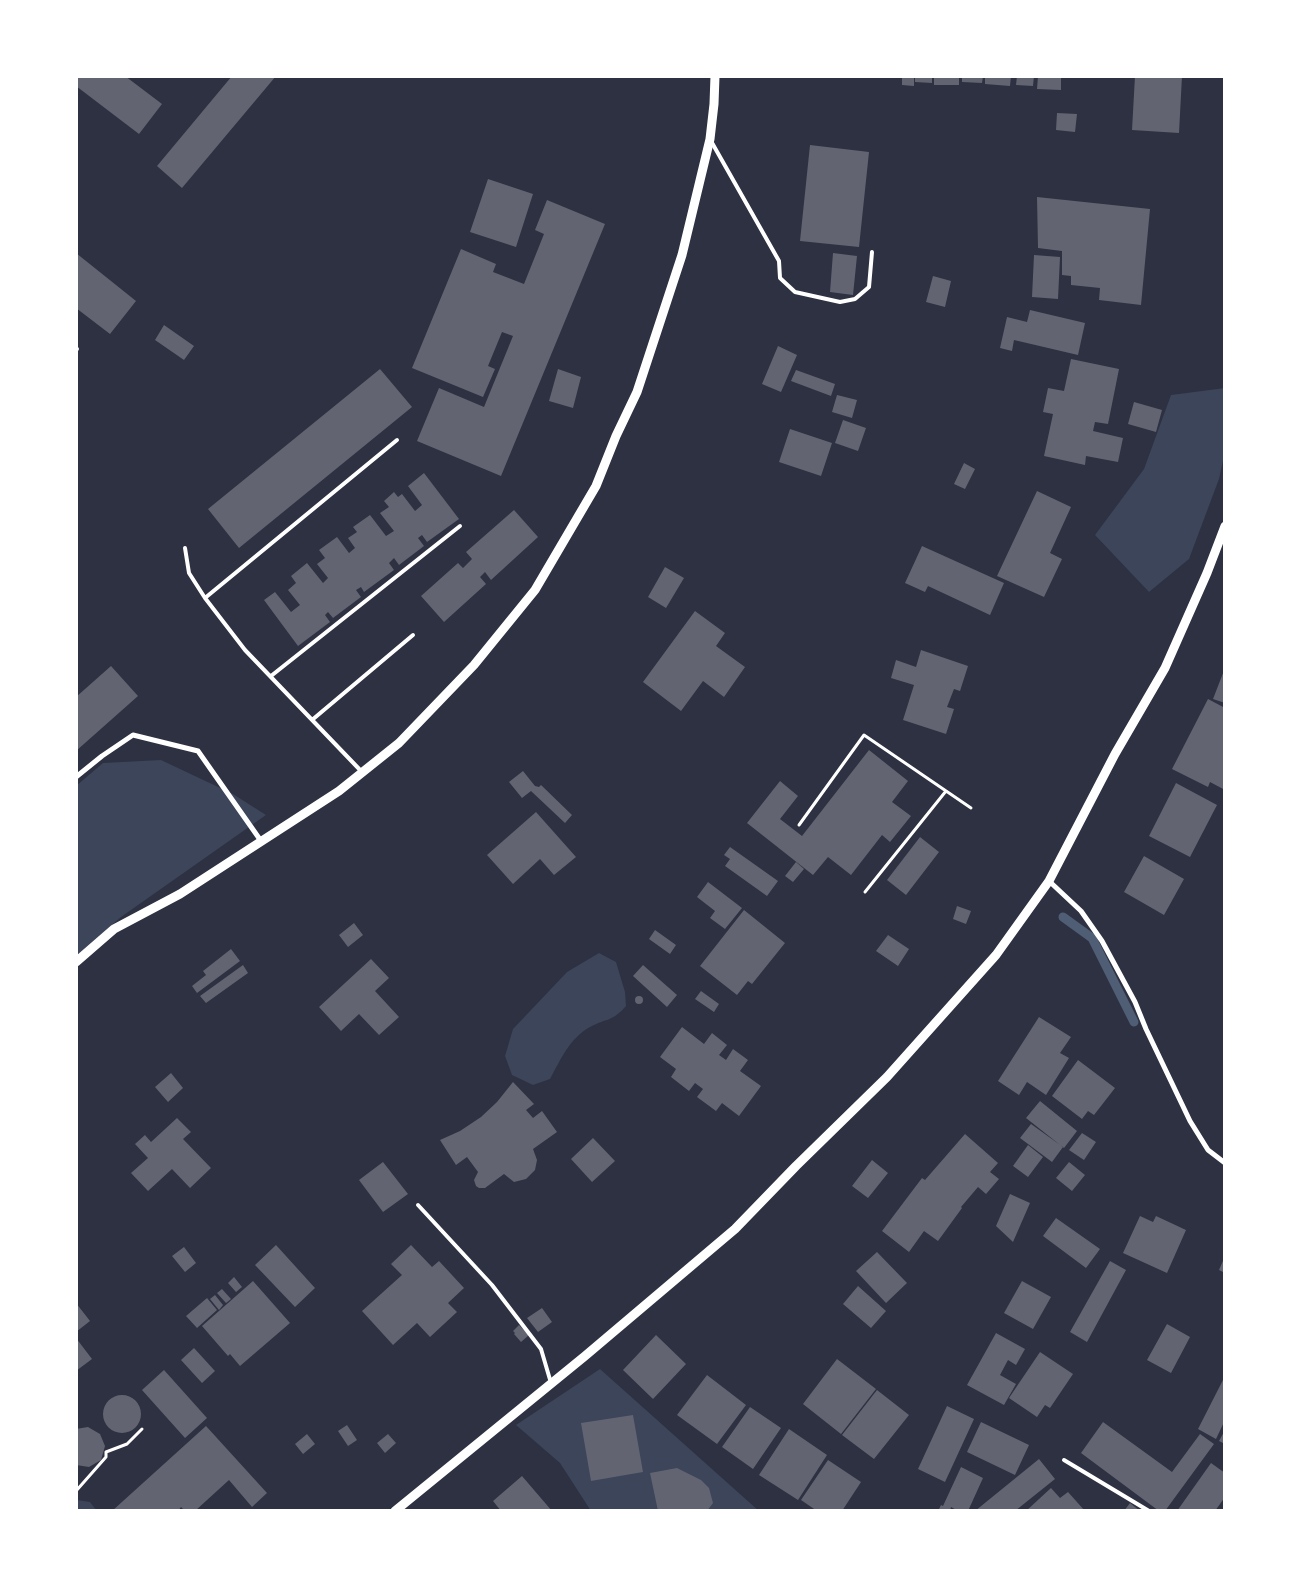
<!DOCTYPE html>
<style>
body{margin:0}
#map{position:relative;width:1301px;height:1587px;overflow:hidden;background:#2d3142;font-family:"DejaVu Sans",sans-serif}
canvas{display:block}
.frame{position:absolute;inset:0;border:78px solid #fff;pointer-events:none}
</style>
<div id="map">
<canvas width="1301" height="1587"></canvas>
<div class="frame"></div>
</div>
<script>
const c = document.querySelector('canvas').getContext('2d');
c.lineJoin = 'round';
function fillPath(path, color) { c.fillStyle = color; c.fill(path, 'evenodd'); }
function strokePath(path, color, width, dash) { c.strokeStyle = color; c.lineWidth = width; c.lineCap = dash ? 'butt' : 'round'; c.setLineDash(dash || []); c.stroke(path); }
const green = new Path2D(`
 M1225 388V451L1219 479 1189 559 1149 592 1095 535 1144 469 1171 395Z
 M161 760 233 794 266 815 121 917 76 956V786L103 763Z
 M599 953 616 962 625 992 626 1006C612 1022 607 1018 590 1027 569 1039 561 1059 550 1079L533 1085 512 1075 505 1056 513 1029 567 972Z
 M600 1369 759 1511H591L560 1463 516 1425Z
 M77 1500 90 1502 97 1511H76Z`);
const stream = new Path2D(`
 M1063 917 1092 938 1134 1022`);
const building = new Path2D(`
 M76 76H125L162 104 139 134 76 86Z
 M232 76H276L182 188 157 166Z
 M902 76H914V86L902 85Z
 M915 76H932V83L915 82Z
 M934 76H959V85H934Z
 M962 76H983L982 83 962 82Z
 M985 76H1011L1010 86 985 84Z
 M1017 76H1034L1033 86 1016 85Z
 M1038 76H1061V90L1037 89Z
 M1135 76H1182L1179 133 1132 130Z
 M1057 113 1077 114 1075 132 1056 130Z
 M810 145 869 152 859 247 800 241Z
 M488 179 533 194 516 247 470 232Z
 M1037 197 1150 209 1141 305 1099 300 1100 288 1071 285V276L1062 275V251L1038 248Z
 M547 200 605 224 501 476 417 441 439 388 484 407 513 336 502 332 488 366 495 369 483 397 412 368 461 249 496 264 493 272 524 284 544 234 535 230Z
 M76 253 136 301 110 334 76 308Z
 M833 253 857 256 853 295 830 292Z
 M1034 255 1060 257 1058 299 1032 297Z
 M933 276 951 281 945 307 926 302Z
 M1030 310 1085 323 1078 355 1014 340 1012 351 1000 348 1007 317 1027 322Z
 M164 325 194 346 184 360 155 340Z
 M778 346 797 355 781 392 762 384Z
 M1071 359 1119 369 1108 424 1095 422 1093 431 1123 438 1118 462 1086 456 1085 465 1044 456 1053 414 1043 412 1048 388 1064 391Z
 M380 369 412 407 239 548 208 509Z
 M558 369 581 377 573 408 549 401Z
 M796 370 835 384 831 396 791 381Z
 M837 395 857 400 852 418 832 412Z
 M1134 402 1162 410 1156 432 1128 424Z
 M843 420 866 428 858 451 835 443Z
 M790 429 832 443 821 476 779 462Z
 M964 463 975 469 965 489 954 484Z
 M424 473 459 519 427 542 422 535 418 538 424 546 399 565 394 558 389 563 394 570 364 592 361 587 356 590 361 597 333 618 328 612 325 615 330 622 298 646 264 600 275 592 291 612 300 605 288 590 296 583 291 576 307 563 323 583 328 578 317 564 325 558 319 550 337 537 349 553 355 548 348 538 357 532 353 527 370 515 386 536 394 531 380 513 389 507 384 501 394 492 398 497 402 494 415 511 422 505 408 486Z
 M1037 491 1071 507 1050 553 1062 559 1044 597 997 576Z
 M514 510 538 537 491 580 485 572 480 577 486 584 444 622 421 596 458 563 463 568 472 559 466 552Z
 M922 546 1004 583 990 615 928 586 925 592 905 583Z
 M665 567 684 578 666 608 648 597Z
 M695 611 725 633 716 646 745 667 724 697 703 681 681 711 643 682Z
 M921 650 968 666 960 691 954 689 947 707 954 709 946 734 903 720 914 685 891 678 896 660 916 667Z
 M111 666 138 696 76 751V697Z
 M1225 668V703L1213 699Z
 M1208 699 1225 708V790L1210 782 1208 787 1172 769Z
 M869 750 908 781 892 802 911 816 890 842 882 835 851 875 828 857 813 875 747 823 780 781 798 796 780 819 802 836Z
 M523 771 535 786 539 787 541 785 572 815 565 823 531 791 522 798 509 782Z
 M1176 783 1217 805 1190 857 1149 836Z
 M536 812 576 857 554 875 540 859 513 884 487 855Z
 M920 837 939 852 906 895 887 880Z
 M730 847 778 881 767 896 725 866 730 859 724 855Z
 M1144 856 1184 879 1164 915 1124 892Z
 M796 862 804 869 793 882 785 876Z
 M708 882 742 908 725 929 710 918 715 911 697 897Z
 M957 906 971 911 966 924 953 919Z
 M744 910 785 943 752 984 748 981 737 995 700 966Z
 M354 923 363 935 348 947 339 935Z
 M655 930 676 945 670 954 649 939Z
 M888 935 909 949 898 966 876 951Z
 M231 949 240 961 197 993 192 986 206 975 203 971Z
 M371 959 389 978 375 991 399 1017 379 1035 359 1014 341 1031 319 1007Z
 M243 965 248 973 206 1003 200 996Z
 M643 965 677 995 667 1007 633 976Z
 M701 991 719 1004 714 1012 695 999Z
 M635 1000a4 4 0 1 1 8 0a4 4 0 1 1-8 0Z
 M1039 1017 1071 1037 1060 1053 1069 1058 1046 1095 1027 1082 1019 1095 998 1081Z
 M682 1027 704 1044 712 1033 727 1045 719 1055 726 1060 733 1049 748 1060 740 1071 761 1086 739 1116 722 1103 716 1111 697 1097 703 1089 695 1083 689 1091 671 1077 676 1069 660 1057Z
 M1078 1060 1115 1088 1094 1115 1088 1111 1082 1119 1052 1096Z
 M171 1073 183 1088 168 1102 155 1087Z
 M513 1082 534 1104 526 1110 533 1118 542 1111 557 1132 533 1149 537 1160 535 1170 526 1179 514 1182 504 1174 485 1188H479L476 1186 474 1180 478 1172 467 1157 456 1165 440 1140 460 1131 481 1117 497 1102Z
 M1040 1101 1077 1131 1064 1148 1026 1118Z
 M177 1118 191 1132 183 1139 211 1168 190 1188 172 1169 148 1191 131 1173 148 1158 135 1144 145 1135 151 1142Z
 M1031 1124 1063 1147 1052 1162 1020 1138Z
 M1082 1133 1096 1142 1084 1160 1069 1150Z
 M965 1134 998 1163 990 1172 999 1179 986 1194 978 1187 961 1207 962 1208 938 1241 924 1231 909 1252 882 1231 922 1178 925 1180Z
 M593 1138 615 1161 592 1182 571 1159Z
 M1028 1145 1043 1157 1028 1177 1013 1166Z
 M872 1160 888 1173 868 1198 852 1186Z
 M383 1162 408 1194 383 1212 359 1180Z
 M1069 1162 1085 1175 1072 1191 1056 1178Z
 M1010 1194 1030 1203 1013 1242 996 1226Z
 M1140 1216 1153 1222 1156 1216 1186 1230 1167 1273 1123 1253Z
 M1056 1218 1100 1249 1086 1268 1043 1236Z
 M276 1245 315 1288 295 1307 255 1265Z
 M411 1245 432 1267 439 1261 464 1288 448 1303 457 1312 430 1337 417 1323 393 1345 362 1311 402 1275 391 1264Z
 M184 1247 196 1263 185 1272 172 1256Z
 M877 1252 907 1283 886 1303 856 1271Z
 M1225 1256V1273L1219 1270Z
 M1110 1261 1126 1270 1087 1342 1070 1332Z
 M234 1277 242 1287 236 1292 228 1283Z
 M253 1281 290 1323 240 1366 230 1354 228 1356 202 1326Z
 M1022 1281 1051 1297 1033 1329 1004 1313Z
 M858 1286 886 1311 871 1328 843 1304Z
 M222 1289 231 1299 226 1303 217 1293Z
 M215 1295 223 1305 219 1310 210 1299Z
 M207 1298 217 1310 197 1328 186 1316Z
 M76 1303 90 1321 76 1332Z
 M542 1308 552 1322 538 1332 527 1318Z
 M1167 1324 1190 1337 1171 1373 1147 1360Z
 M519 1325 529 1335 521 1342 514 1334 515 1333 513 1331Z
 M996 1333 1025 1349 1016 1365 1008 1360 1000 1375 1016 1384 1004 1405 967 1385Z
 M656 1335 686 1364 653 1399 623 1370Z
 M76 1338 92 1359 76 1371Z
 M194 1348 215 1371 202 1383 181 1360Z
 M1040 1352 1073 1374 1050 1408 1045 1405 1037 1417 1009 1398Z
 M837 1359 876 1389 841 1434 803 1404Z
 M164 1370 207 1418 185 1438 142 1390Z
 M707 1375 746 1405 717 1444 677 1415Z
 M1225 1376V1420L1216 1439 1198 1429Z
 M877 1390 909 1415 874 1459 842 1435Z
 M103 1414a19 19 0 1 1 38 0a19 19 0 1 1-38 0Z
 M947 1406 974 1419 945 1482 918 1469Z
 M750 1407 781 1428 753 1469 722 1447Z
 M633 1415 643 1472 591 1481 581 1423Z
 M981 1422 1029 1445 1015 1475 967 1452Z
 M1103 1422 1172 1472 1200 1434 1214 1444 1165 1511H1159L1081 1453Z
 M347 1425 357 1440 348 1446 338 1431Z
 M206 1426 267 1493 252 1507 229 1480 195 1511H185L181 1507 178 1511H112Z
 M88 1427 100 1434 105 1446 101 1460 89 1467 76 1465V1429Z
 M789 1429 827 1455 798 1500 759 1475Z
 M1225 1430V1444L1219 1441Z
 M307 1434 315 1444 303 1454 295 1444Z
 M388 1434 396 1443 385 1453 377 1443Z
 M1039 1459 1055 1479 1015 1511H975Z
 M828 1460 861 1482 842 1511H817L801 1500Z
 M1211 1463 1225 1473V1497L1215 1511H1177Z
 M961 1467 983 1478 968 1511H958L951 1507 950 1511H938L941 1505 943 1506Z
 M677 1468 701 1480 709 1488 713 1503 707 1511H658L650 1473Z
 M522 1476 552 1511H501L493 1501Z
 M1051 1488 1060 1498 1068 1492 1085 1511H1026Z
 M1130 1503 1140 1511H1124Z`);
const path = new Path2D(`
 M799 825 864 735 971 808
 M865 892 946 791
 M76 1491 106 1457V1452L127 1444 142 1429`);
const service = new Path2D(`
 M711 141 779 261 780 278 795 292 840 302 855 299 869 287 872 252
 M76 349H77
 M185 548 189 573 205 598 245 650 362 772
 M205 598 397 440
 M271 676 460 526
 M312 720 413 635
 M418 1205 492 1285 541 1349 551 1383
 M1064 1460 1149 1511`);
const minor = new Path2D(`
 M76 777 102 756 133 735 198 751 261 841
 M1049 881 1081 911 1102 941 1135 1002 1146 1029 1190 1121 1208 1150 1225 1163`);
const tertiary = new Path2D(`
 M76 962 114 929 180 894 339 791 399 743 474 665 535 590 596 486 616 436 637 392 682 255 710 139 714 104 715 76
 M395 1511 585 1356 735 1229 796 1166 887 1077 996 955 1049 881 1115 754 1165 668 1207 573 1225 526`);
fillPath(green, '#3c4559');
strokePath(stream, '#4f5d75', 9);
fillPath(building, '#626471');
strokePath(path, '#fff', 3);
strokePath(service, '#fff', 4);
strokePath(minor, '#fff', 5);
strokePath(tertiary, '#fff', 9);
</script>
